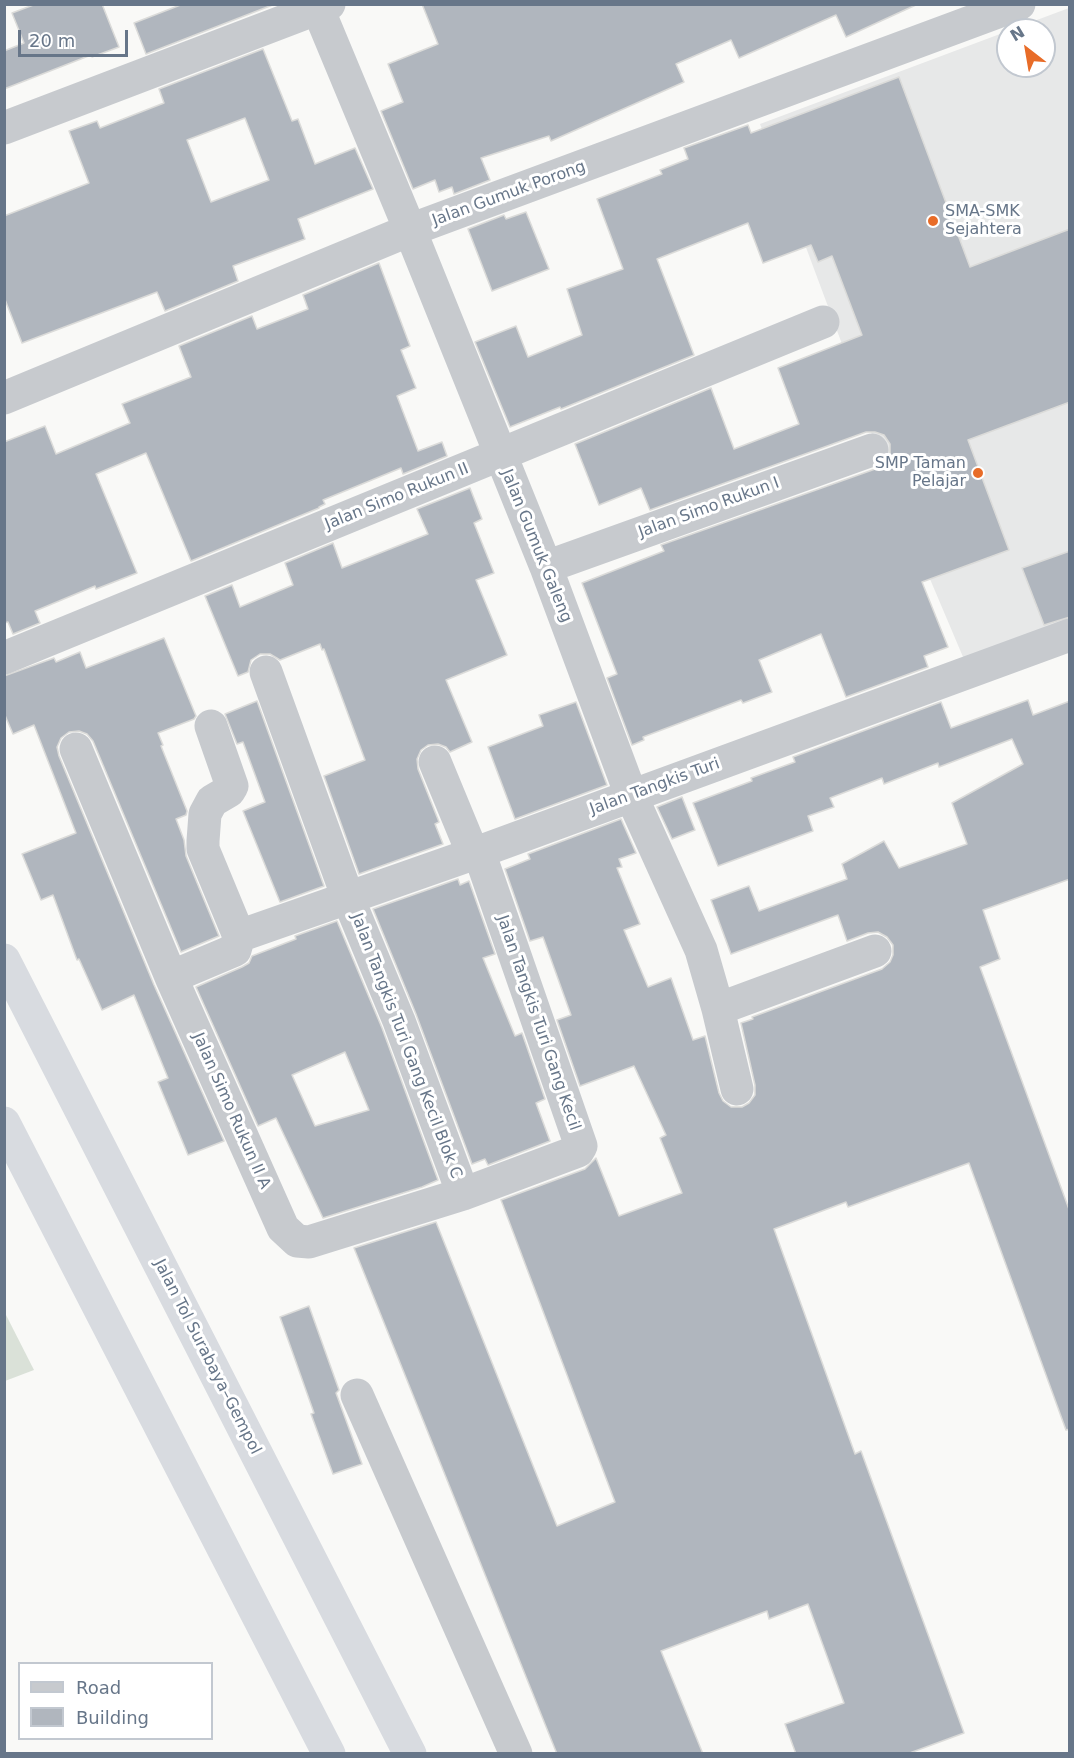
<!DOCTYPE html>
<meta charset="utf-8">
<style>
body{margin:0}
#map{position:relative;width:1074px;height:1758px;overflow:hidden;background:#f9f9f7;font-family:"DejaVu Sans",sans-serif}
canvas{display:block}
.frame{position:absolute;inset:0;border:6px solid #677689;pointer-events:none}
.legend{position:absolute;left:18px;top:1662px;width:195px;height:78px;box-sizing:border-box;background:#fff;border:2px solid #c2c8d0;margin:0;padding:8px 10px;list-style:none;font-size:18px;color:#677689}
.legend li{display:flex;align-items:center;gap:12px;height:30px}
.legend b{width:30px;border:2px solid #c2c8d0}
.north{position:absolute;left:996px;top:18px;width:60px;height:60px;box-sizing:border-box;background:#fff;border:2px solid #c2c8d0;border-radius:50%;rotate:329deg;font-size:16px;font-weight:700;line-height:24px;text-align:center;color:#677689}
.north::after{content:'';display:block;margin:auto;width:21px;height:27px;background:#e86c28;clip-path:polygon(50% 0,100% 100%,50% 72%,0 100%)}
.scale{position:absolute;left:18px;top:30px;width:110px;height:27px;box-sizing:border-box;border:3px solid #677689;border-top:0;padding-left:8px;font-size:18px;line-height:21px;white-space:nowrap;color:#677689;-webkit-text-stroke:4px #fff;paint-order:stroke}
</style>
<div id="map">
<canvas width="1074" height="1758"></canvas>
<div class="frame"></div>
<ul class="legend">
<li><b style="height:8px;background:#c7cace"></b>Road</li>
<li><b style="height:16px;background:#b0b6be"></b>Building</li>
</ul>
<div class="north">N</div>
<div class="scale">20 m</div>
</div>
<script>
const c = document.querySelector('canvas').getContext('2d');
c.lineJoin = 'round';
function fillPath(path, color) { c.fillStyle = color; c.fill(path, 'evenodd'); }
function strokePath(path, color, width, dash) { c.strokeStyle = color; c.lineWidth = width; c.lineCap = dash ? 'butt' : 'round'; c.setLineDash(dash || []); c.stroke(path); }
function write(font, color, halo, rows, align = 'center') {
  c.font = font + ' "DejaVu Sans",sans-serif'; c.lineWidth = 6; c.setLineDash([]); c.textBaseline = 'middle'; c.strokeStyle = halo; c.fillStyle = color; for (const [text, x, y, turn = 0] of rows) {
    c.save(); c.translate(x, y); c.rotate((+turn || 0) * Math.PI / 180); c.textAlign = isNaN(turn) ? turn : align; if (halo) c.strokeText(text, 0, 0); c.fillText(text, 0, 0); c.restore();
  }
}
const built = new Path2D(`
 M1069 8V317L861 395 760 124 1008 31V66H1044V30H1010Z
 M1069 329V625L966 664 916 546 858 399Z`);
const green = new Path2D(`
 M5 1313 34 1370 5 1381H4Z`);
const building = new Path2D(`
 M36 4H102L119 47 92 57 91 55 4 89V51L24 43 12 13Z
 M183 4H275L146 54 134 23Z
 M422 4H918L846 37 836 15 739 58 731 40 676 64 684 82 551 141 549 136 481 158 490 180 454 194 452 187 439 192 435 180 413 189 381 111 403 102 388 64 438 44Z
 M263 49 292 121 298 119 315 164 355 148 373 189 298 219 305 239 233 266 238 281 165 311 157 292 22 343 4 297V216L89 183 69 131 97 121 100 128 164 103 159 89ZM245 118 269 180 211 202 187 140Z
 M899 77 970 267 1070 229V402L968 440 1009 550 922 582 948 647 924 656 928 667 846 697 821 634 759 660 772 692 743 703 741 700 643 737 644 740 632 745 607 678 617 674 582 583 664 551 661 545 878 468 887 462 890 453V444L884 435 875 432H866L650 510 641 488 599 505 575 444 711 388 734 449 799 424 778 368 862 335 832 256 818 262 811 245 763 263 748 223 657 259 694 355 561 409 560 407 510 427 475 342 516 326 528 357 582 335 567 289 623 269 597 199 662 174 660 170 688 159 684 148 748 125 751 133Z
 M526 212 549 269 492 291 468 229 504 215 506 219Z
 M379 263 410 346 401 350 416 388 397 396 418 451 442 442 447 456 403 474 401 468 323 500 325 504 319 507V508L191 561 146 453 96 474 137 573 96 589 95 586 35 611 40 623 13 634 8 622 4 623V442L45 426 56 454 130 423 122 404 191 377 179 346 252 316 257 329 308 309 303 295Z
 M470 488 482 519 474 523 494 573 476 580 507 655 446 680 472 742 450 752 446 747 438 744 428 745 421 750 417 759 418 769 439 822 435 824 443 844 359 874 324 776 365 760 324 649 322 650 320 644 280 660 270 654H260L251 660 248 672 238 676 205 596 232 585 240 607 293 585 285 563 333 543 342 568 428 534 417 509Z
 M1070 551V617L1044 625 1022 568Z
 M164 638 196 716 194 719 158 733 163 745 161 746 187 811 186 815 176 819 184 840 186 856 219 936 181 952 93 741 87 734 79 731 69 732 61 738 57 747 59 756 154 985 224 1141 188 1155 158 1082 168 1078 134 995 102 1010 79 959 77 960 53 895 41 900 22 854 76 833 34 725 13 734 4 713V676L54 658 56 662 80 652 86 668Z
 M1028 700 1033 715 1070 701V879L983 910 1000 959 980 967 1070 1212V1429L1066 1430 969 1163 848 1207 846 1202 774 1229 855 1454 861 1451 964 1733 907 1754H796L785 1724 844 1703 808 1604 769 1619 767 1611 661 1651 703 1754H557L354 1248 436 1222 557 1526 615 1502 501 1200 585 1169 596 1158 619 1216 682 1193 660 1138 666 1135 634 1066 580 1086 557 1020 571 1015 543 937 530 941 505 869 530 859 528 854 621 819 636 853 619 859 622 867 617 868 640 924 624 930 648 987 671 978 693 1040 705 1036 719 1093 723 1101 731 1107H742L749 1103 755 1095V1085L741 1023 753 1019 752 1017 882 969 890 962 893 955V945L887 937 878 932 868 933 847 941 838 915 731 954 711 900 749 886 759 911 847 879 842 864 884 841 899 868 967 844 952 803 1023 764 1012 739 939 767 938 763 884 784 882 778 830 798 834 807 808 816 813 831 718 866 693 803 752 781 751 778 795 762 793 757 941 702 951 728Z
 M257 701 324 886 280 902 243 811 265 802 243 742 237 744 225 714Z
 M576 702 607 785 515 819 488 747 543 726 539 715Z
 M682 797 695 830 672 839 657 807Z
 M458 879 460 885 469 881 495 954 483 958 515 1036 522 1033 545 1099 536 1103 550 1141 488 1165 485 1159 472 1164 416 1014 373 909Z
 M337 921 382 1028 438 1180 422 1187 323 1218 276 1118 258 1126 196 987 242 967 249 963 252 956 296 939 295 936ZM345 1052 369 1110 315 1126 292 1075Z
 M309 1306 339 1390 336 1393 362 1464 333 1474 311 1414 314 1413 280 1317Z`);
const street = new Path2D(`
 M316 4 410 230 546 567 631 795 701 950 718 1009 737 1089
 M4 128 329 4
 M4 398 410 230 1019 4
 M546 567 872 450
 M4 658 823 322
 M266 672 348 898 399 1021 463 1194
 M211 726 232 786 229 791 212 801 205 814 203 841V849L239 936
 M76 749 171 977 283 1228 297 1241 309 1242 463 1194 578 1151 581 1146 479 852
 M435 762 473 854
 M239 936 473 854 1070 635
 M171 977 235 950 239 936
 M718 1009 875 951
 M357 1395 516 1754`);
const highway = new Path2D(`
 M4 960 410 1754
 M4 1123 329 1754`);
const markers = [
 [933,221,6,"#e86c28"],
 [978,473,6,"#e86c28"]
];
const streetNames = [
 ["Jalan Gumuk Porong",509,194,-20],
 ["Jalan Simo Rukun II",397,497,-22],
 ["Jalan Simo Rukun I",709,508,-20],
 ["Jalan Gumuk Galeng",536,546,68],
 ["Jalan Tangkis Turi",655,787,-20],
 ["Jalan Tangkis Turi Gang Kecil",538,1023,71],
 ["Jalan Tangkis Turi Gang Kecil Blok C",406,1046,69],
 ["Jalan Simo Rukun II A",231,1111,66],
 ["Jalan Tol Surabaya–Gempol",207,1357,63]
];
const poiNames = [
 ["SMA-SMK",945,212],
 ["Sejahtera",945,230],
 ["SMP Taman",966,464,"right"],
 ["Pelajar",966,482,"right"]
];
fillPath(built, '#e7e8e8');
fillPath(green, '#dae1d8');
fillPath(building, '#b0b6be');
strokePath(building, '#dbdbd9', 1.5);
strokePath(street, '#c7cace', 33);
strokePath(highway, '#d8dbe0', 33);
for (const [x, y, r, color] of markers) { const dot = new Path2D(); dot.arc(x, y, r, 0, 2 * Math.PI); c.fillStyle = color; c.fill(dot); strokePath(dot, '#fff', 2); }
write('16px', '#677689', '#fff', streetNames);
write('16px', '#677689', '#fff', poiNames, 'left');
</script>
